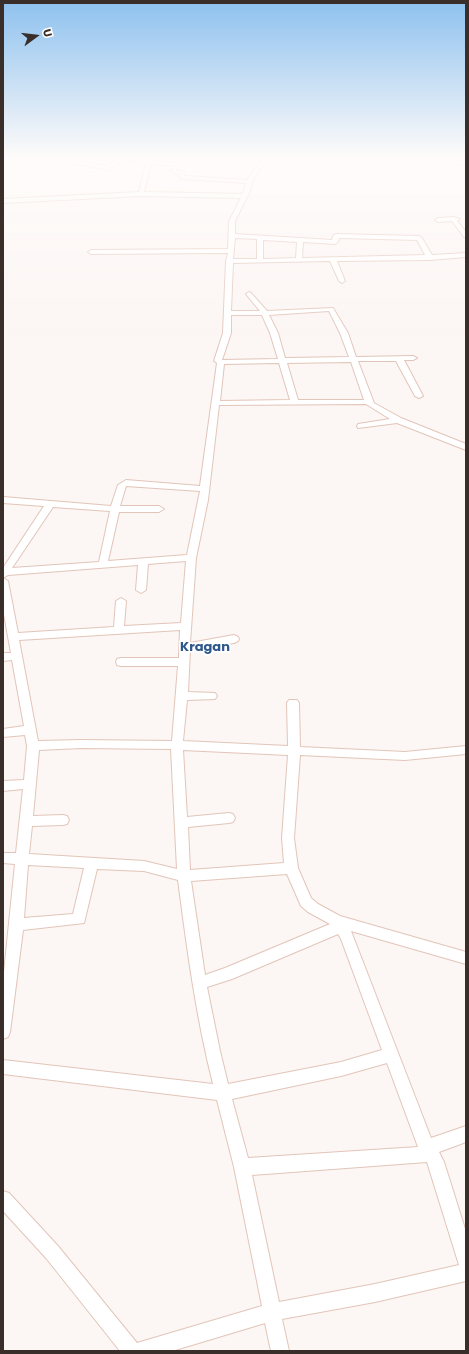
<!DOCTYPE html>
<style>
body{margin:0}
#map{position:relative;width:469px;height:1354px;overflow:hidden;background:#fcf6f4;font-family:Poppins,sans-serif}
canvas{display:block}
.frame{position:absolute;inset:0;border:4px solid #392e29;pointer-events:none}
.north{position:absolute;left:16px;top:16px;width:40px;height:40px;-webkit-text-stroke:3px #fff;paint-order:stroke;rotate:75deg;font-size:11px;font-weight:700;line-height:16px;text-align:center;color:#392e29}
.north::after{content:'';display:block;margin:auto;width:14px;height:18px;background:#392e29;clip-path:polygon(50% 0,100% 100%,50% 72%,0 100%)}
</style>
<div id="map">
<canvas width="469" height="1354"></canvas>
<div class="frame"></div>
<div class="north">U</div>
</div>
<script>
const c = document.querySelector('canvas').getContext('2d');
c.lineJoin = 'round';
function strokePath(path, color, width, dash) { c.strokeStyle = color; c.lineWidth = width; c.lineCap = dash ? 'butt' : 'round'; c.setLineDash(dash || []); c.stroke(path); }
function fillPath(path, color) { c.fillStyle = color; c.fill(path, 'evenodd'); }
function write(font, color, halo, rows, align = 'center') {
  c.font = font + ' Poppins,sans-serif'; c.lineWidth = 3.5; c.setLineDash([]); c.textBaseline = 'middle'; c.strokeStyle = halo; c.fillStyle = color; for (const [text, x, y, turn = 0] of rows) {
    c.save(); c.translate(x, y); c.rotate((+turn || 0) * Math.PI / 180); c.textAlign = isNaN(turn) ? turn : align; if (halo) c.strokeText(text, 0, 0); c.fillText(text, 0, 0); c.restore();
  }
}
const minor = new Path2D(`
 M113 158 148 160V158H153V161L175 163 178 158H183L176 170 184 172 185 176 247 180 263 158H268L252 182 250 191 235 221V234L332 240 333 236 336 234 419 236 422 238 432 255 466 253V257L430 260 337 261 345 281 342 283 339 281 330 261 233 263 231 311H260L246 294 249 292 251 293 267 311 333 308 348 333 356 357 413 356 417 358 413 360H404L423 396 419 398 415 396 396 361H358L374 403 401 418 466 444V450L397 423 358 428 357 426 358 424 390 419 366 404 219 405 208 500 196 558 190 643 234 635 238 637 239 639 238 641 234 643 190 650 188 692 215 693 217 696 215 699 187 700 183 741 288 746 287 703 289 700H297L299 703 300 747 405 752 466 746V754L405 760 300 755 294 838 298 868 311 898 318 904 340 916 466 952V964L351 931 431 1138 466 1126V1142L439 1152 444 1162 466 1232V1281L375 1302 282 1319 289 1351H271L265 1323 172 1351H120L46 1258 3 1211V1191L9 1193 58 1246 137 1343 262 1306 234 1167 217 1100 3 1074V1060L213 1084C196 1017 187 949 178 880L144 871 97 869 84 923 23 930 10 1032 8 1037 3 1039V982L15 864 3 863V853H16L23 789 3 791V781L24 780 27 746 25 735 3 737V729L24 726 12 660 3 661V653H11L3 609V568L44 506 3 503V497L111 506 118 485 126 480 200 486 217 363 214 361 223 333 226 261 228 253 91 254 88 252 91 250 228 249 229 221 241 198 141 196 3 203V199L139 192 146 163 122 160 108 170 62 161 65 159 107 166 116 160ZM151 164 173 166 171 172 179 174V177L182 179 246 183 243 194 144 192ZM235 238 257 239V259H233ZM339 238 417 240 425 255 302 258 303 242 335 244 338 242ZM263 240 297 242 296 258 263 259ZM329 311 340 333 349 357 285 358 278 333 269 315ZM231 315H262L270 333 278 359 222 360 231 333ZM351 362 364 400H298L287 363ZM279 363 290 400 220 401 224 364ZM126 486 200 491 187 555 108 561 119 512H159L164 509 159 506H120ZM53 507 110 511 99 562 12 568ZM186 561 181 623 124 626 126 601 121 598 116 601 114 627 18 633 8 581 3 578 8 575 138 565 136 590 141 593 146 590 148 564ZM180 630 179 658H121L117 659 116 662 117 665 121 666H178L172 741 81 740 38 741 19 640ZM81 748 171 749 177 869 144 861 29 854 32 826 63 825 67 824 69 820 67 816 63 815 33 816 39 750ZM183 750 288 755 282 838 284 863 190 870 188 827 229 823 233 822 235 818 233 814 229 813 187 817ZM28 865 84 868 73 914 24 918ZM287 874 301 906 308 912 330 924 225 968 205 975 191 881ZM338 934 341 939 382 1050 341 1062 228 1084 220 1051 207 987 232 979ZM387 1063 418 1147 248 1158 232 1099 341 1076ZM427 1162 459 1265 375 1284 279 1302 252 1175Z
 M449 158H466V161Z
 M453 217 460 219 457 221 466 232V238L464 237 452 221 438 222 435 220 438 218Z`);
const quarterNames = [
 ["Kragan",205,648]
];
strokePath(minor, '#e2c5b9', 2);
fillPath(minor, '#fff');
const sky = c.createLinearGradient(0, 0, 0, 348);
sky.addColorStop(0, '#8dc1ee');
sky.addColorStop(0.45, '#fefbfa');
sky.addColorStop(1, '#fefbfa00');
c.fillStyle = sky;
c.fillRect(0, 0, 469, 348);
write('bold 13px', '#2c578c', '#fff', quarterNames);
</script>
